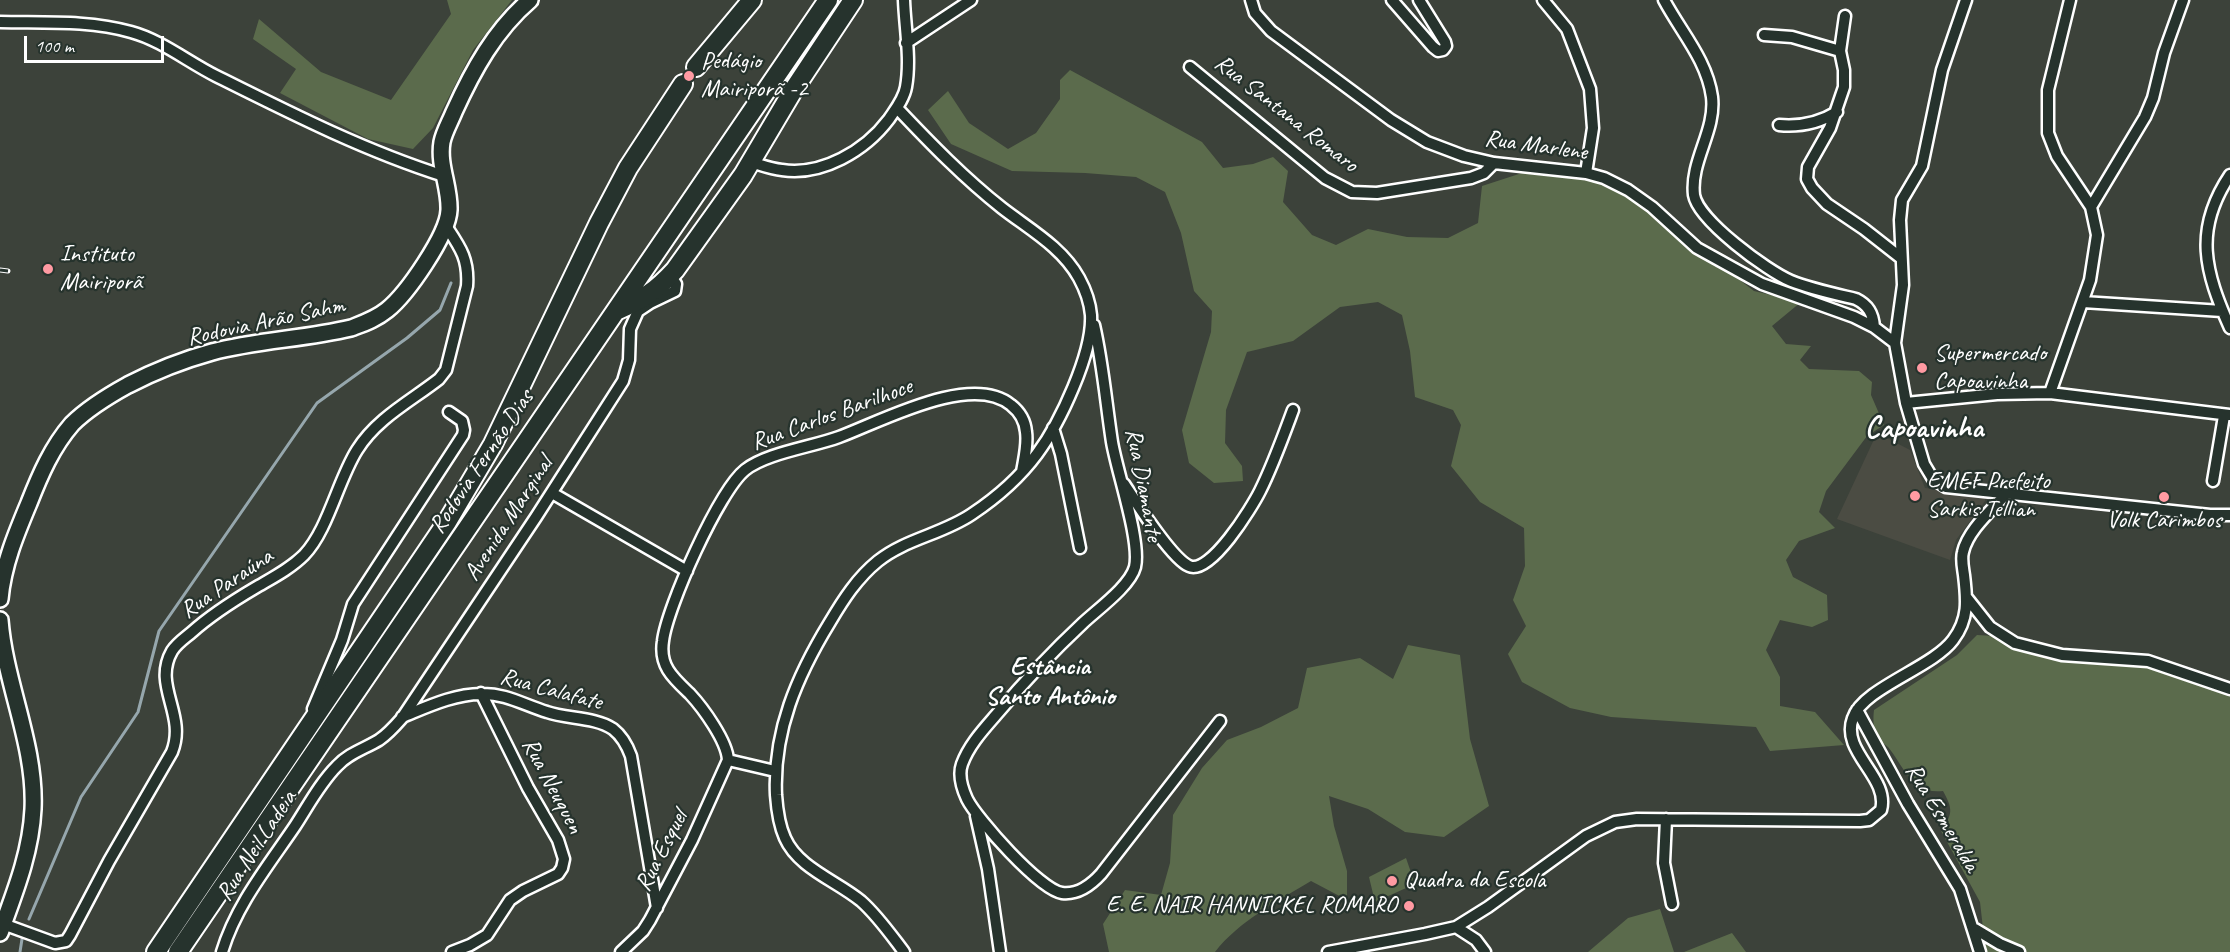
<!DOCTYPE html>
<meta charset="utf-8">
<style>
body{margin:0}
#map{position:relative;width:2230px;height:952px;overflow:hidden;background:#3c423a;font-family:Caveat,sans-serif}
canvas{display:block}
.scale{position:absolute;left:24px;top:36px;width:140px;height:27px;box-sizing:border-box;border:3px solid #fff;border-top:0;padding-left:8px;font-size:18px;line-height:21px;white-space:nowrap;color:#fff;-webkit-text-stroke:4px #26332d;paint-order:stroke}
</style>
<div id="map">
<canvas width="2230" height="952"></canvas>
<div class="scale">100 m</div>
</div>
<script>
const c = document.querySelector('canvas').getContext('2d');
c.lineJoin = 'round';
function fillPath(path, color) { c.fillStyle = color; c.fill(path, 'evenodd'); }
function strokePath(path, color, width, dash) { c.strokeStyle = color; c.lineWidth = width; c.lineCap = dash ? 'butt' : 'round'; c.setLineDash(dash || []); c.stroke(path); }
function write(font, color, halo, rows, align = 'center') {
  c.font = font + ' Caveat,sans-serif'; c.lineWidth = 4.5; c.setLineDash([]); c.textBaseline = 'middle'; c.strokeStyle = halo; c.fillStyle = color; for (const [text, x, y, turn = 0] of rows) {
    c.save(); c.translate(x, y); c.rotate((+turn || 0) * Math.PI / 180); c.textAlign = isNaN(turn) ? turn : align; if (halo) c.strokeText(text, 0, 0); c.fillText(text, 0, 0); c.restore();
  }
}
const built = new Path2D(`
 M1877 433 1910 450 1925 488 1985 496V501L1956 540 1950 560 1837 519Z`);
const green = new Path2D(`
 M447 0H512L473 50 433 128 413 149 368 139 280 93 296 69 253 39 259 19 321 72 391 100 451 14Z
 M1070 70 1202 142 1223 168 1253 164 1273 157 1288 171 1283 202 1312 235 1336 245 1368 229 1407 237 1448 238 1478 223 1482 186 1522 173 1565 178 1588 176 1633 197 1649 208 1664 227 1698 255 1724 268 1754 291 1801 302 1772 326 1786 344 1811 346 1800 360 1809 369 1859 371 1872 382 1871 395 1884 425 1867 436 1826 491 1819 512 1835 528 1799 541 1786 560 1793 577 1827 595 1828 620 1812 627 1780 620 1766 650 1780 677V706L1815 712 1844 745 1770 751 1756 727 1611 717 1570 708 1522 682 1508 654 1526 626 1513 600 1525 566 1524 528 1480 502 1451 466 1461 425 1453 410 1415 397 1410 351 1402 315 1378 302 1340 307 1293 341 1247 352 1226 410 1225 443 1242 466 1243 481 1214 483 1189 463 1182 430 1211 332 1212 311 1194 291 1181 233 1165 192 1136 177 1085 173 1012 171 951 144 928 110 948 91 969 123 1008 149 1036 133 1060 99V80Z
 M1977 635 1994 636 2032 650 2150 664 2230 692V952H1983L1985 946 1980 902 1941 831C1953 814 1953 809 1943 791 1911 795 1904 766 1888 747 1885 744 1879 741 1877 738 1873 731 1873 717 1874 710L1957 655Z
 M1408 645 1460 655 1470 739 1489 806 1444 837 1405 832 1368 809 1329 796 1334 826 1347 871V900L1311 881C1278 901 1239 921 1215 952H1109L1103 924 1125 890 1161 895 1170 863 1173 815 1202 768 1227 740 1261 727 1298 708 1307 668 1360 658 1393 679Z
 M1406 858 1415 884 1375 902 1369 877Z
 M1660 909 1674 952H1588L1628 918Z
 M1732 933 1746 952H1684Z`);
const stream = new Path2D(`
 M29 919 81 797 138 712 159 631 317 403 407 338 440 310 451 283
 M20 952 22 939`);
const street = new Path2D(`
 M1251 0 1255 13 1271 31 1391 120 1427 142 1464 156 1494 163 1586 173 1604 178 1628 190 1652 207 1697 248 1762 284 1854 317 1874 327 1895 343
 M1392 0 1433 47 1438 51 1443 50 1446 46 1445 42 1419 0
 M1543 0 1567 29 1590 89 1593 128 1586 173
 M1664 0C1681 32 1707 60 1712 97 1716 131 1690 161 1694 195 1698 220 1767 271 1791 281 1811 289 1835 294 1856 299 1868 305 1873 313 1874 327
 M1966 0 1942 70 1922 166 1902 200 1900 220 1903 285 1895 343 1906 403 1924 464 1933 479 1946 487 2210 515H2230
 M1845 16 1840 51 1844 70V87L1830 128 1808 167 1807 179 1812 188 1827 204 1864 229 1901 258
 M0 22C43 23 89 20 131 32 161 40 188 62 216 76 290 113 365 151 444 176
 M1764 35 1792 37 1840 51
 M906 43 971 0
 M1190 67 1325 178 1352 192 1377 193 1471 178 1484 173 1494 163
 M897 108C930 143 964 178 1002 208 1029 229 1062 247 1079 278 1085 289 1090 303 1091 315 1093 353 1060 423 1037 454 1020 477 996 498 972 514 943 534 905 539 878 561 857 578 843 600 830 622 797 676 773 731 776 795 777 809 779 825 785 838 798 868 837 881 861 901 878 916 891 935 904 952
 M1779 125C1800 127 1819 123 1837 112
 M751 162C761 165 771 169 782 170 822 176 865 151 889 119 895 110 904 99 906 87 911 59 905 28 904 0
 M2230 175C2193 230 2205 272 2230 328
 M2091 207 2145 117 2153 98 2164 53 2183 0
 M2083 302 2222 311
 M1094 325C1103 364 1106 403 1112 442 1117 472 1141 541 1135 567 1130 586 1098 609 1083 623 1052 652 1023 683 996 715 983 730 969 745 962 764 958 775 962 788 967 799 977 819 1040 890 1062 893 1078 895 1091 885 1101 874L1220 721
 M2050 393 2090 280 2097 235 2091 207 2057 156 2048 133V90L2070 0
 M1906 403 1997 394 2050 393 2230 415
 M1053 428 1061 454 1080 548
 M2213 481 2224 416
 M1124 484C1136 502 1171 558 1189 566 1210 576 1252 507 1260 491 1273 465 1283 437 1293 410
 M552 493 687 571
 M1967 598 1990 627 2015 643 2062 655 2148 661 2230 689
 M313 709 342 640 353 604 463 435 464 430 462 421 449 412
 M1857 710 1908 804 1960 889 1980 952
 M402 717C427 707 454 694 481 694 505 693 524 705 547 712 567 719 595 717 613 729 622 736 627 745 631 756L657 908
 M728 760 775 771
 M976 816 988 869 1000 952
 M1666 819 1664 863 1672 904
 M3 924 55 943 66 941 70 935 109 861 172 752C187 714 152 686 172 651 177 643 185 638 192 632 211 615 233 601 255 588 272 578 290 569 304 555 328 530 338 480 357 450 377 418 411 401 439 379L446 370 467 286C469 259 460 247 446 226
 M1456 927 1476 940 1485 952
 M1975 929 2000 944 2019 952
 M222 952C236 905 268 866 295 826 308 806 320 783 337 766 349 753 364 749 379 740 388 734 395 726 402 718L536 517 623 381 629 360 630 329 638 311 650 303 675 291 676 284 670 275
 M452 952 470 945 487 935 510 900 523 891 558 874 562 868 564 859 558 840 528 788 481 693
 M621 952 643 931 650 920 692 840 728 760C727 741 703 708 690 694 673 678 659 666 663 641 667 607 719 491 745 470 766 453 812 447 839 437 880 422 971 372 1011 405 1020 412 1025 420 1026 432 1028 445 1024 459 1022 472
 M1328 952 1425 934 1456 927 1488 907 1586 836 1615 822 1637 819 1860 821 1869 820 1881 810C1890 777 1840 752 1853 718 1863 688 1932 668 1953 640 1969 619 1967 600 1964 575 1963 568 1961 559 1963 552 1968 530 1992 510 2006 494`);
const secondary = new Path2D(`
 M0 599C3 565 16 534 29 503 40 475 52 447 72 424 88 408 108 396 128 385 155 371 183 360 212 352 258 340 305 339 351 328 364 323 376 319 387 310 407 294 448 235 449 210 450 187 438 165 442 142 444 132 450 122 454 112 473 70 495 30 530 0
 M0 620C5 684 36 745 33 809 31 852 15 892 0 933`);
const highway = new Path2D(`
 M696 67 752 0
 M616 311C643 299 655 292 675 270L743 175 794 89 853 0
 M156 952 447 522 493 444 599 223 628 168 683 84
 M178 952 828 0`);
const rail = new Path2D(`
 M0 270 8 271`);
const markers = [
 [689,76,6,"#ff9aa2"],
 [48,269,6,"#ff9aa2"],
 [1922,368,6,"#ff9aa2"],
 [1915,496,6,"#ff9aa2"],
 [2164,497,6,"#ff9aa2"],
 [1392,881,6,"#ff9aa2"],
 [1409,906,6,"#ff9aa2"]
];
const poiNames = [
 ["Pedágio",701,62],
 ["Mairiporã -2",701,90],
 ["Instituto",60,255],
 ["Mairiporã",60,283],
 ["Supermercado",1934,354],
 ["Capoavinha",1934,382],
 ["EMEF Prefeito",1927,482],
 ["Sarkis Tellian",1927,510],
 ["Volk Carimbos",2164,521,"center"],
 ["Quadra da Escola",1404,881],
 ["E. E. NAIR HANNICKEL ROMARO",1397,906,"right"]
];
const streetNames = [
 ["Rua Santana Romaro",1286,114,38],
 ["Rua Marlene",1536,146,8],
 ["Rodovia Arão Sahm",266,322,-12],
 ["Rua Carlos Barilhoce",832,415,-20],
 ["Rodovia Fernão Dias",482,462,-56],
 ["Rua Diamante",1143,485,79],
 ["Avenida Marginal",509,519,-57],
 ["Rua Paraúna",227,584,-34],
 ["Rua Calafate",551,690,15],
 ["Rua Neuquen",552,786,62],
 ["Rua Esmeralda",1942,818,59],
 ["Rua Neil Ladeia",257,846,-57],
 ["Rua Esquel",662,851,-63]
];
const neighbourhoodNames = [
 ["Estância",1050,667],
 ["Santo Antônio",1050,697]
];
const districtNames = [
 ["Capoavinha",1924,429]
];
fillPath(built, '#4b4c43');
fillPath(green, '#5b6b4c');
strokePath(stream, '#96a7ad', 3);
strokePath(street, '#fff', 15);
strokePath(secondary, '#fff', 20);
strokePath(highway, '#fff', 22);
strokePath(street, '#26332d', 10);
strokePath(secondary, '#26332d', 15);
strokePath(highway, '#26332d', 18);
strokePath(rail, '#fff', 5);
strokePath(rail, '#26332d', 3, [9]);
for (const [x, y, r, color] of markers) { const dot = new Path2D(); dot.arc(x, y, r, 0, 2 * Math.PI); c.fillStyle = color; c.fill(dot); strokePath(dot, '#26332d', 2); }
write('24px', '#fff', '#26332d', poiNames, 'left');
write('24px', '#fff', '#26332d', streetNames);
write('bold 26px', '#fff', '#26332d', neighbourhoodNames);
write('bold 30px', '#fff', '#26332d', districtNames);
</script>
